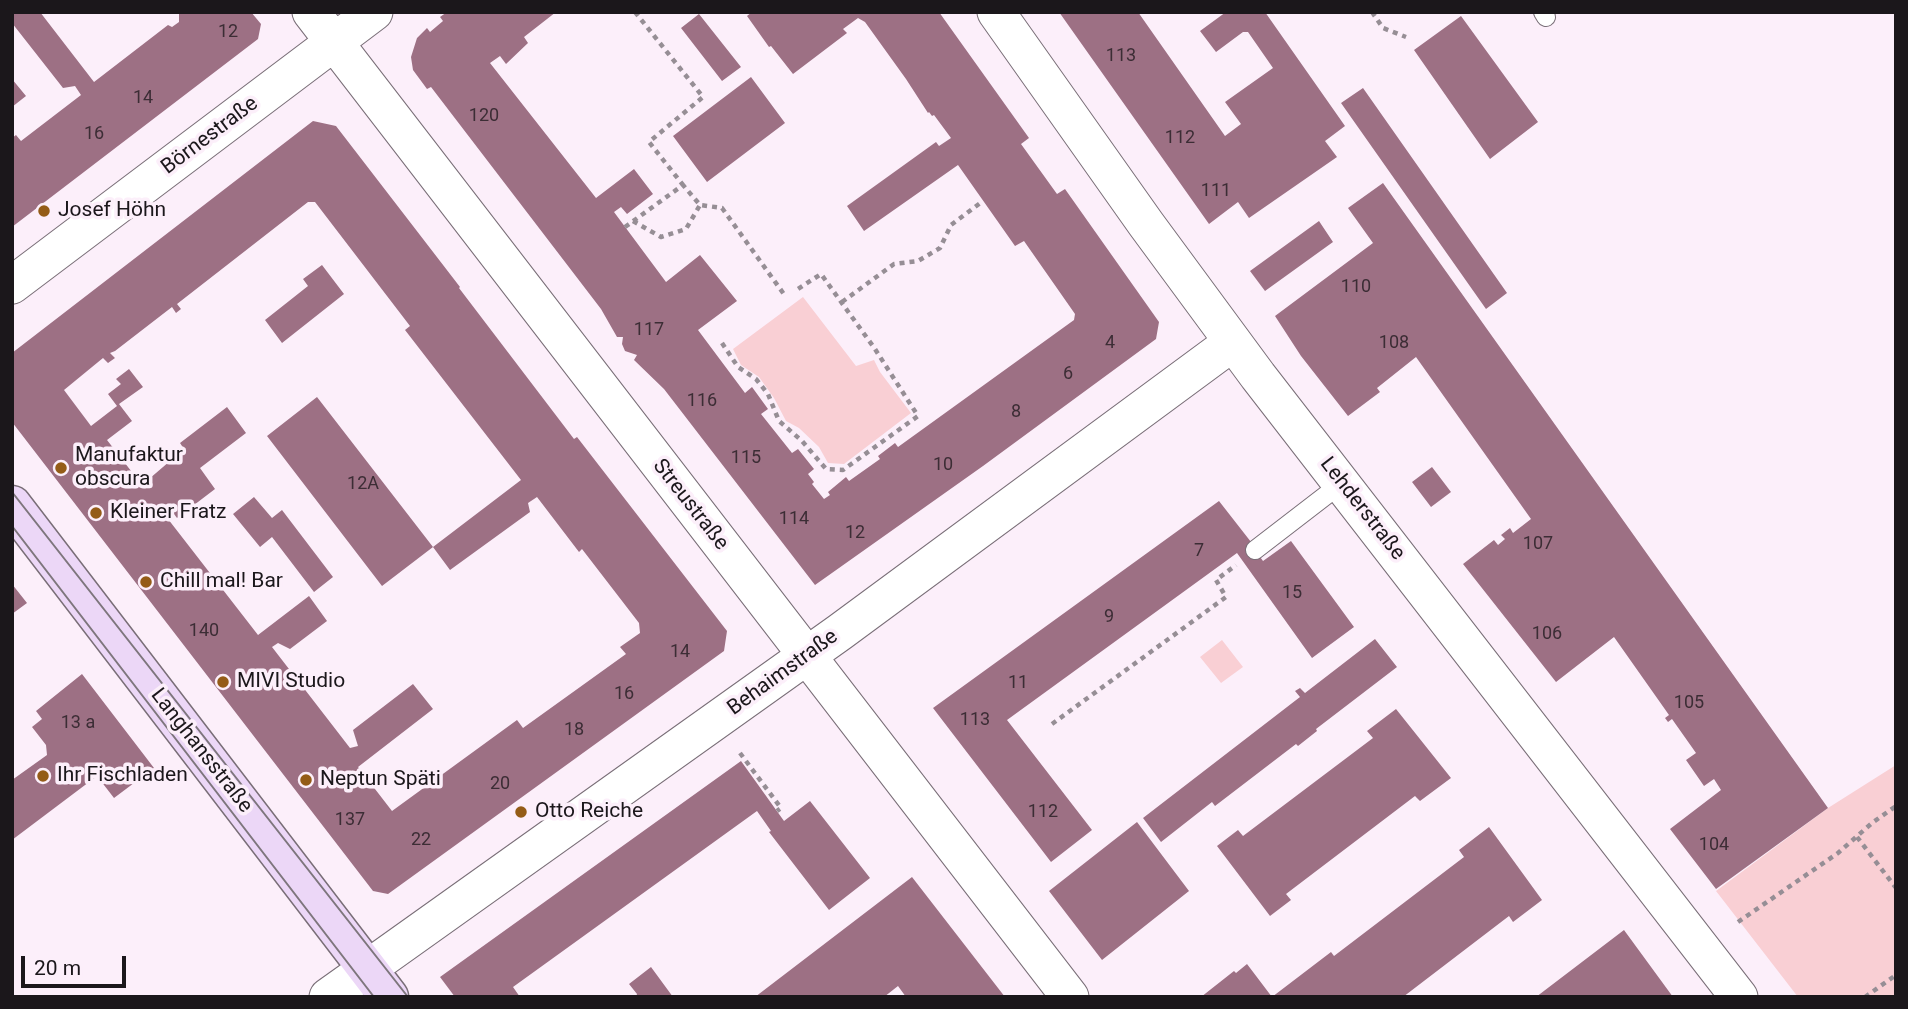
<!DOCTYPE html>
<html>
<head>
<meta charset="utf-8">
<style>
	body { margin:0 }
	#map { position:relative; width:1908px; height:1009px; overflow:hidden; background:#fceffa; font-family:Roboto,sans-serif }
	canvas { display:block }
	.frame { position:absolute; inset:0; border:14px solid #1b171b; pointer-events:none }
	.scale { position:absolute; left:21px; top:956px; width:105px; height:32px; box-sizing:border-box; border:4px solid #1b171b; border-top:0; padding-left:9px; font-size:21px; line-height:24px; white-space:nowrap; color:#1b171b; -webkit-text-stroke:5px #fceffa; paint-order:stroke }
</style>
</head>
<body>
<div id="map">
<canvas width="1908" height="1009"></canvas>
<div class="frame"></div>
<div class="scale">20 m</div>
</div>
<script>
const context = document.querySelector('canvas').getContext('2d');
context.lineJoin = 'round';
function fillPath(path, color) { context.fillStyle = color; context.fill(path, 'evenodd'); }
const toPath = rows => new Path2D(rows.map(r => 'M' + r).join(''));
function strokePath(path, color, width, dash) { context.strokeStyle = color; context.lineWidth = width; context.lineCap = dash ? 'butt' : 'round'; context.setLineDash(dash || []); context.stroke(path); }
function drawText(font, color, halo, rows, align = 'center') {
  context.font = font + ' Roboto,sans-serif'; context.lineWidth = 7; context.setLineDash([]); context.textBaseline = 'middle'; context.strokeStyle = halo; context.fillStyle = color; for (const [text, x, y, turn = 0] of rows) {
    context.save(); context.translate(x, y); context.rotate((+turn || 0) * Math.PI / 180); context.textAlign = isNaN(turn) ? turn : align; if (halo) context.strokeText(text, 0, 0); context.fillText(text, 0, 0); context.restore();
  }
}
fillPath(toPath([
	[803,297,856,366,874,360,880,372,911,413,844,464,828,463,819,447,799,428,786,421,774,398,759,377,741,365,733,349],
	[1222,640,1243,667,1221,683,1200,657],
	[1896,765,1896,997,1798,997,1716,891,1828,808]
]), '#f9cfd4');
fillPath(toPath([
	[12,12,40,12,94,82,168,25,172,27,179,22,179,12,251,12,261,24,258,39,12,227,12,138,16,135,21,141,81,95,75,86,63,88,12,23],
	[447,12,556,12,524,37,528,43,506,64,500,56,490,63,596,198,634,169,653,194,627,214,621,207,614,212,666,282,700,255,737,301,698,330,745,393,752,387,768,409,761,414,792,453,798,449,814,469,808,474,814,482,812,484,824,499,830,495,828,492,846,477,849,481,880,459,878,456,895,443,898,447,1074,320,1075,314,1024,241,1015,246,958,165,864,231,847,206,936,142,939,146,951,138,934,115,932,116,929,112,928,113,906,79,865,22,858,18,843,29,847,33,793,74,771,46,769,47,747,16,752,12,939,12,1029,138,1021,144,1057,194,1065,189,1159,322,1156,339,983,466,815,585,664,389,634,360,637,355,625,351,622,344,623,337,617,337,601,309,431,87,427,89,413,70,411,57,417,38,427,28,430,32,443,21,440,17],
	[1059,12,1138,12,1225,136,1241,124,1225,102,1273,68,1248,32,1243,32,1216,52,1200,31,1226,12,1265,12,1345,126,1325,141,1337,157,1249,218,1238,202,1209,224],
	[699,14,741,67,722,81,681,28],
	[1461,16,1538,122,1490,159,1414,50],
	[751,77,785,123,707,182,673,136],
	[12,79,26,96,12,107],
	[1363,88,1507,293,1486,309,1341,103],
	[313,121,336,126,460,287,459,288,574,439,577,437,727,631,724,651,388,894,373,891,12,422,12,353],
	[308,202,315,202,410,326,405,330,521,480,433,547,317,397,267,436,382,586,433,547,450,570,530,512,528,503,537,497,579,552,582,549,639,623,640,633,620,647,626,654,523,728,517,720,392,811,358,767,433,709,413,684,353,730,358,746,350,748,272,647,278,643,290,649,327,621,309,596,258,635,168,519,174,514,177,518,215,489,200,468,246,433,227,407,180,443,184,449,142,485,107,440,132,421,119,404,143,387,129,369,116,379,121,384,108,394,117,406,91,426,64,390,103,358,108,363,115,358,110,353,115,351,172,307,176,313,181,309,177,304],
	[1383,183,1828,808,1716,889,1670,829,1721,790,1714,779,1704,786,1686,760,1696,753,1672,719,1668,722,1665,718,1669,715,1614,637,1556,682,1463,564,1494,540,1498,545,1505,539,1501,535,1510,528,1513,533,1531,519,1416,357,1377,388,1380,392,1348,416,1301,356,1275,316,1373,243,1348,208],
	[1319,221,1333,242,1265,291,1250,271],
	[322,265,344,294,282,343,265,320,308,286,303,279],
	[1432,467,1451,492,1431,507,1412,482],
	[254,497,272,518,282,510,333,577,314,592,272,537,260,547,233,514],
	[1219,501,1251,542,1250,543,1263,561,1291,541,1354,627,1312,658,1237,553,1007,720,1092,830,1051,862,933,708],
	[12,584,27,603,12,614],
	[1375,639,1397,667,1316,729,1317,731,1298,746,1296,744,1215,806,1212,802,1161,842,1143,818,1300,697,1295,691,1300,688,1305,693],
	[82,674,154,768,114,798,97,776,12,840,12,780,47,755,46,745,32,727,42,719,36,711],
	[1396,709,1451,778,1420,801,1415,796,1286,894,1291,900,1270,916,1217,846,1238,830,1243,836,1373,738,1367,731],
	[741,761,784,821,810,801,870,878,829,910,769,832,771,831,757,811,513,987,520,997,455,997,440,977],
	[1137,822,1189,891,1102,960,1049,891],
	[1489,827,1542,900,1513,922,1509,916,1403,997,1201,997,1234,971,1236,973,1247,964,1272,997,1331,952,1334,956,1464,857,1459,850],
	[912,877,1005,997,906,997,898,986,884,997,755,997],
	[1624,930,1673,997,1536,997],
	[651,967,673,997,636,997,637,994,629,984]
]), '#9d7084');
const lane = toPath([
	[1543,12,1546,17],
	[1255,550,1342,483]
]);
const street = toPath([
	[311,12,1070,997],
	[996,12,1146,224,1258,376,1739,997],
	[12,285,374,12],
	[328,997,840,632,1233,342]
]);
const secondary = toPath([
	[12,505,389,997]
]);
strokePath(lane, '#796e77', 20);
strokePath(street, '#796e77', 39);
strokePath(secondary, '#796e77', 41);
strokePath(toPath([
	[635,12,703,97,649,142,683,185],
	[1372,12,1383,28,1406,37],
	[633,221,661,237,686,229,700,205],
	[625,227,683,185,700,205,722,208,786,297],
	[842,302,894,264,918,261,940,248,951,225,983,201],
	[722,343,738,367,756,379,768,394,779,421,802,441,826,469,843,470,918,416,875,349,821,274,798,289],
	[1052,724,1226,597,1216,580,1236,565],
	[740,753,781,808,777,811],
	[1857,837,1896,888],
	[1738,922,1838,853,1872,823,1896,806],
	[1865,997,1896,975]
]), '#968e95', 4.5, [5, 5]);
strokePath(lane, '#fff', 18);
strokePath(street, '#fff', 37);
strokePath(secondary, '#ecd7f7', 38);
strokePath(toPath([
	[12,492,408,997],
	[12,526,374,997]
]), '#7e767d', 2);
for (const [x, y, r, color] of [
	[44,211,7,"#945c17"],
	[61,468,7,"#945c17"],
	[96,513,7,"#945c17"],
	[146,582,7,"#945c17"],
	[223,682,7,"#945c17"],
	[43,776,7,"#945c17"],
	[306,780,7,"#945c17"],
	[521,812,7,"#945c17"]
]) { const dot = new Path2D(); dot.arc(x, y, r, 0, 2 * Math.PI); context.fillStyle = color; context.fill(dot); strokePath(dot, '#fceffa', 2.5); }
drawText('18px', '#3c2d35', null, [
	["12",228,32],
	["113",1121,56],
	["14",143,98],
	["120",484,116],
	["16",94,134],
	["112",1180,138],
	["111",1216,191],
	["110",1356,287],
	["117",649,330],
	["4",1110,343],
	["108",1394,343],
	["6",1068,374],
	["116",702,401],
	["8",1016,412],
	["115",746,458],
	["10",943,465],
	["12A",363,484],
	["114",794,519],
	["12",855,533],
	["107",1538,544],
	["7",1199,551],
	["15",1292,593],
	["9",1109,617],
	["140",204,631],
	["106",1547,634],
	["14",680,652],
	["11",1018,683],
	["16",624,694],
	["105",1689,703],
	["113",975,720],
	["13 a",78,723],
	["18",574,730],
	["20",500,784],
	["112",1043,812],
	["137",350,820],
	["22",421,840],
	["104",1714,845]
]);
drawText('21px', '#1b171b', '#fceffa', [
	["Börnestraße",210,136,-37],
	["Streustraße",690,505,52],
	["Lehderstraße",1362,509,52],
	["Behaimstraße",783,673,-36],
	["Langhansstraße",201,751,52]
]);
drawText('21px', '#1b171b', '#fceffa', [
	["Josef Höhn",58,211],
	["Manufaktur",75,456],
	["obscura",75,480],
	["Kleiner Fratz",110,513],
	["Chill mal! Bar",160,582],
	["MIVI Studio",237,682],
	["Ihr Fischladen",57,776],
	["Neptun Späti",320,780],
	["Otto Reiche",535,812]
], 'left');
</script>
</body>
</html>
